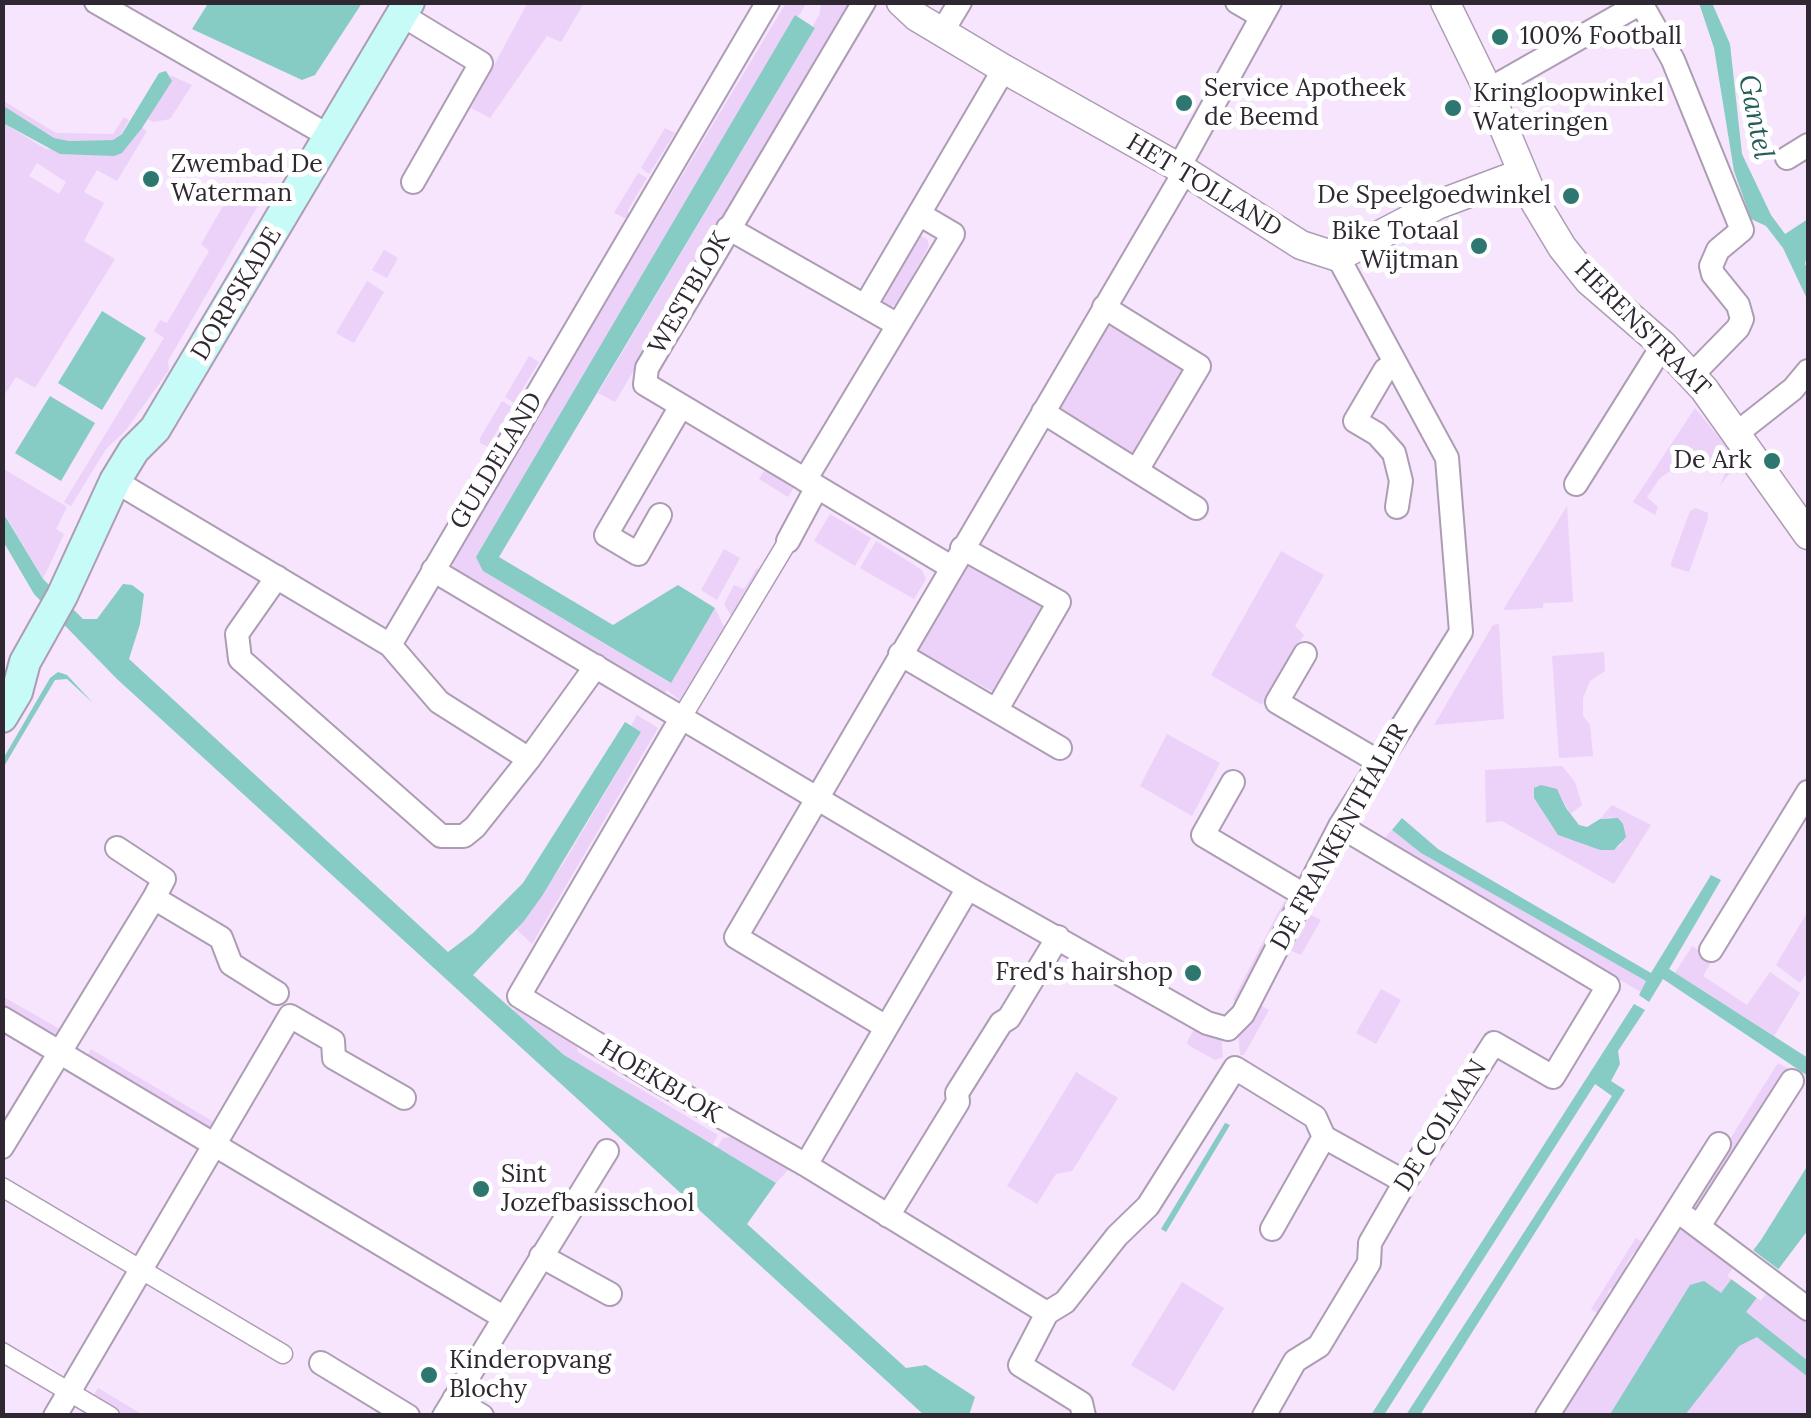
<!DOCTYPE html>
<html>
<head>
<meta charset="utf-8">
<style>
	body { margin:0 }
	#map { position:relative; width:1811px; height:1418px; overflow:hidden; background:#f6e5fd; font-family:Lora,serif }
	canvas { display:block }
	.frame { position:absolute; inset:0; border:5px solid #2f2832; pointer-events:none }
</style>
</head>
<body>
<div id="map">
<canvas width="1811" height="1418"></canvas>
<div class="frame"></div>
</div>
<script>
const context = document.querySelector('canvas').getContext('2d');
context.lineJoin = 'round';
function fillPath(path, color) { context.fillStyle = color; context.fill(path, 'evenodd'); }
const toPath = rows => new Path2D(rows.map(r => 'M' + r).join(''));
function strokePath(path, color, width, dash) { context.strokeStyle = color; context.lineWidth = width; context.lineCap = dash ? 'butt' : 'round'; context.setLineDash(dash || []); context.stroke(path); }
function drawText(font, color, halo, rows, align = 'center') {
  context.font = font + ' Lora,serif'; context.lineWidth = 10; context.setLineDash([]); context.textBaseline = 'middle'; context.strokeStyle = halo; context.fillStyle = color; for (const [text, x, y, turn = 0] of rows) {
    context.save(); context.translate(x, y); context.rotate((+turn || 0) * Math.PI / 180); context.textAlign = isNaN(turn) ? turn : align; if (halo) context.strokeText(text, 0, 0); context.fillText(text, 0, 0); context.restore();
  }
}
fillPath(toPath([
	[528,2,584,3,561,42,547,36,490,118,471,108],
	[786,3,812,3,806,4,798,17,795,15,483,571,670,683,715,608,726,631,684,704,667,690,663,694,453,572,452,558],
	[821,3,853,3,615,402,598,393,815,28,813,26,820,13],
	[170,75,192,85,170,119,153,122,148,119,171,81],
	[2,100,56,133,113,134,124,117,129,120,121,134,113,140,69,141,53,138,3,107],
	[3,123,46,149,122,153,142,128,147,131,117,181,97,170,84,192,104,203,84,241,115,259,35,388,16,377,3,397],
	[37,163,66,182,59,194,29,176],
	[665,128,675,133,649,174,641,168],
	[638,173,647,178,628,210,629,220,614,213],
	[237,182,264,195,168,361,169,370,126,430,106,449,71,506,64,502,164,338,154,331,160,320,167,323,209,251,201,244],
	[921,236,927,239,929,246,897,304,889,307,882,303,881,296,915,238],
	[384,250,398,258,387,278,372,270],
	[367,281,384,292,354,343,336,333],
	[1103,319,1185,371,1135,455,1053,403],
	[529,356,539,362,514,403,505,397],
	[502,401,512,407,492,439,493,449,480,443,480,438],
	[1695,408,1739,462,1720,485,1726,471,1710,463,1692,462,1676,467,1660,478,1647,497,1658,507,1655,515,1633,502],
	[2,468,67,507,56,529,64,534,43,579,3,511],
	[765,469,795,486,788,497,759,479],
	[1567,506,1573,602,1543,603,1543,608,1503,610],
	[1696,508,1708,513,1708,519,1689,572,1672,567,1671,563,1690,511],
	[830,514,871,538,855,566,814,541],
	[876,541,922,570,926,579,914,599,860,568],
	[724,549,740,558,717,600,701,590],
	[1281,551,1324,575,1295,626,1304,635,1262,705,1211,675],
	[967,563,1045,606,997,694,918,651],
	[757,568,762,571,734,620,724,604,734,585,744,589],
	[1499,624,1504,719,1434,725,1493,625],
	[1604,652,1605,671,1590,681,1583,698,1583,716,1590,725,1593,756,1559,758,1552,656],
	[637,715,658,728,532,944,516,929,563,864,641,732,631,726],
	[1167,734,1220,763,1192,816,1140,786],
	[1562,766,1575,782,1582,805,1570,814,1561,796,1534,788,1534,798,1558,835,1600,850,1614,849,1621,845,1611,817,1600,819,1612,805,1651,825,1614,884,1502,821,1486,823,1485,770],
	[1392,830,1421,853,1646,981,1641,992,1382,841],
	[1284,901,1289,904,1238,1003,1233,1000],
	[1808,911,1808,971,1800,983,1776,965],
	[1307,913,1321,920,1301,955,1287,949],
	[1692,946,1713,959,1703,976,1747,1005,1770,972,1800,993,1774,1036,1675,973],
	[1381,989,1401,1000,1376,1044,1356,1033],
	[2,996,63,1031,59,1037,48,1039,3,1011],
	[1260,1005,1269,1010,1244,1055,1240,1055,1238,1033],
	[520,1009,576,1044,578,1052,718,1135,712,1146,564,1055,513,1010],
	[1194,1029,1204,1034,1221,1034,1223,1057,1215,1060,1188,1045,1187,1042],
	[91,1049,217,1124,205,1131,85,1060],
	[1778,1063,1793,1071,1789,1075,1780,1076,1700,1203,1703,1207,1700,1211,1692,1205,1692,1199],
	[1076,1072,1118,1098,1072,1171,1056,1174,1037,1204,1007,1186],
	[731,1137,789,1169,776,1183,716,1149,723,1138],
	[1677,1224,1808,1323,1808,1415,1557,1416],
	[1636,1238,1645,1244,1638,1255,1633,1253,1625,1266,1629,1268,1615,1290,1610,1288,1599,1314,1591,1309],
	[1182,1282,1224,1308,1174,1391,1131,1365],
	[98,1388,143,1415,121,1415,92,1398]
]), '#ecd1f9');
fillPath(toPath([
	[209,2,362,2,362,3,315,75,302,80,192,29],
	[1699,3,1712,3,1730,44,1742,154,1771,215,1785,234,1808,219,1808,249,1805,264,1808,271,1808,301,1783,248,1766,226,1751,219,1734,171,1714,48],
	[795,15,815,28,499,557,613,625,678,585,715,608,671,683,483,571,476,557],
	[166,71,172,81,142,128,122,153,114,156,60,154,3,123,2,107,5,107,54,138,69,141,113,140,122,134,159,73],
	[102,311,146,338,102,410,58,383],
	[50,396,95,423,61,481,15,453],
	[2,511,43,579,83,619,97,619,123,584,132,585,144,594,140,624,129,659,448,952,473,933,523,883,625,722,641,732,542,896,524,921,473,975,564,1055,776,1183,747,1224,906,1368,926,1365,975,1397,969,1415,924,1415,117,679,34,594,3,541],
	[58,672,67,675,93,703,67,679,55,680,3,768,3,759,50,678],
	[1541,785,1557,789,1566,808,1579,825,1587,827,1600,819,1618,818,1623,824,1626,837,1614,850,1600,850,1558,835,1534,798,1534,788],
	[1402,818,1438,849,1651,973,1711,875,1721,880,1669,969,1808,1058,1808,1076,1663,979,1649,1002,1639,995,1646,981,1421,853,1392,830],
	[1634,1004,1645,1010,1618,1051,1620,1064,1611,1081,1625,1090,1420,1415,1406,1415,1612,1096,1595,1084,1384,1415,1371,1415],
	[1225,1123,1230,1125,1166,1232,1161,1229],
	[1808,1165,1808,1230,1746,1312,1808,1361,1808,1377,1757,1337,1739,1346,1685,1415,1609,1416,1690,1285,1704,1281,1721,1293,1761,1240]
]), '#86cbc4');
fillPath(toPath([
	[1749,1247,1782,1272,1761,1301,1727,1276]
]), '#f6e5fd');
const pedestrian = toPath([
	[682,717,788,541],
	[2,1187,283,1354],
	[2,1352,110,1416]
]);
const minor = toPath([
	[96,2,329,136],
	[864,2,647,368,645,384,951,567],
	[1237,2,1261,16],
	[402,15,481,63,413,182],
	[942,32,960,2],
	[1488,90,1641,3,1673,60,1742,230,1718,250,1711,266,1713,274,1738,305,1742,319,1738,328,1692,375],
	[1787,158,1808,145],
	[1179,167,1270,2],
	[728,228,898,325],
	[865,306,1004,69],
	[1104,307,1199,366,1137,470],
	[1395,364,1385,370,1355,421,1377,434,1394,453,1401,481,1397,507],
	[1043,412,1196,508],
	[1737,433,1793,389,1808,371],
	[805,480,953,234,919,214],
	[115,481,390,645,439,702,529,759],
	[1576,484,1663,345],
	[660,515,638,554,606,535,681,406],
	[788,541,817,487],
	[962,548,1059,602,997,709],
	[433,570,968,888,1207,1023,1228,1029],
	[277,577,237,634,240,659,441,836,464,836,475,827,529,759,596,666],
	[390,645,768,2],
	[900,654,1060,748],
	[1305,654,1277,702,1379,762],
	[682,717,519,996,653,1078,806,1165,968,888],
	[1233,782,1203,835,1304,895],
	[117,848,164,879,154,898,221,938,231,964,277,993],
	[1711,950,1808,792],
	[2,1018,503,1317],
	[886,1027,736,937,1185,171],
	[1228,1029,1243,1014,1340,826,1461,632,1447,458,1338,257],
	[2,1147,154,898],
	[806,1165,1047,1313],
	[888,1216,958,1102,957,1093,1001,1023,1009,1018,1058,937],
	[1687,1218,1808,1309],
	[1699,1226,1792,1081],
	[1272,1229,1324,1137],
	[541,1256,610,1294],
	[321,1363,408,1416],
	[454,1399,482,1416],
	[55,1416,290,1016,333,1041,334,1058,404,1098],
	[444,1416,607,1151],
	[1084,1416,1081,1403,1020,1365,1047,1313,1065,1302,1117,1236,1148,1206,1235,1068,1315,1117,1324,1137,1405,1182],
	[1264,1416,1295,1361,1319,1346,1369,1263,1370,1243,1405,1182,1494,1043,1553,1077,1608,986,1340,826],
	[1547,1416,1719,1144]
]);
const tertiary = toPath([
	[901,2,917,17,1004,69,1185,171,1301,245,1338,257,1437,205,1522,173],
	[1445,2,1488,90,1535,202,1562,247,1589,281,1663,345,1704,389,1808,535]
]);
const secondary = toPath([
	[2,717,17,692,25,662,62,596,115,481,134,450,155,429,409,2]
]);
strokePath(pedestrian, '#ad9db4', 21);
strokePath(minor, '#ad9db4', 26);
strokePath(tertiary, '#ad9db4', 31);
strokePath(secondary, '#ad9db4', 34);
strokePath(pedestrian, '#fff', 18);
strokePath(minor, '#fff', 22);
strokePath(tertiary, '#fff', 28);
strokePath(secondary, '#c7fbf8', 30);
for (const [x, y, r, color] of [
	[1500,37,10,"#2e7771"],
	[1184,103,10,"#2e7771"],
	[1453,108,10,"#2e7771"],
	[151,179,10,"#2e7771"],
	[1571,196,10,"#2e7771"],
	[1479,246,10,"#2e7771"],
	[1772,461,10,"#2e7771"],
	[1193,973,10,"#2e7771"],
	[481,1189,10,"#2e7771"],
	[429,1375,10,"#2e7771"]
]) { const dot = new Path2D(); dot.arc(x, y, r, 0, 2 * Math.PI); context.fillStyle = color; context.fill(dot); strokePath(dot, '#fff', 4); }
drawText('25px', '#2f2832', '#fff', [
	["100% Football",1520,37],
	["Service Apotheek",1204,89],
	["de Beemd",1204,118],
	["Kringloopwinkel",1473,94],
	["Wateringen",1473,123],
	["Zwembad De",171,165],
	["Waterman",171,194],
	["De Speelgoedwinkel",1551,196,"right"],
	["Bike Totaal",1459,232,"right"],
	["Wijtman",1459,261,"right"],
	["De Ark",1752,461,"right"],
	["Fred's hairshop",1173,973,"right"],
	["Sint",501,1175],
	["Jozefbasisschool",501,1204],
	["Kinderopvang",449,1361],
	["Blochy",449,1390]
], 'left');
drawText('25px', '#2f2832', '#fff', [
	["HET TOLLAND",1204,186,31],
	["WESTBLOK",690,293,-60],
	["DORPSKADE",237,294,-59],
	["HERENSTRAAT",1642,329,45],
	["GULDELAND",497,461,-59],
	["DE FRANKENTHALER",1340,837,-61],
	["HOEKBLOK",660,1082,31],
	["DE COLMAN",1441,1126,-58]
]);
drawText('italic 28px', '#245d59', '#fff', [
	["Gantel",1755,117,79]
]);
</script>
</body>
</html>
